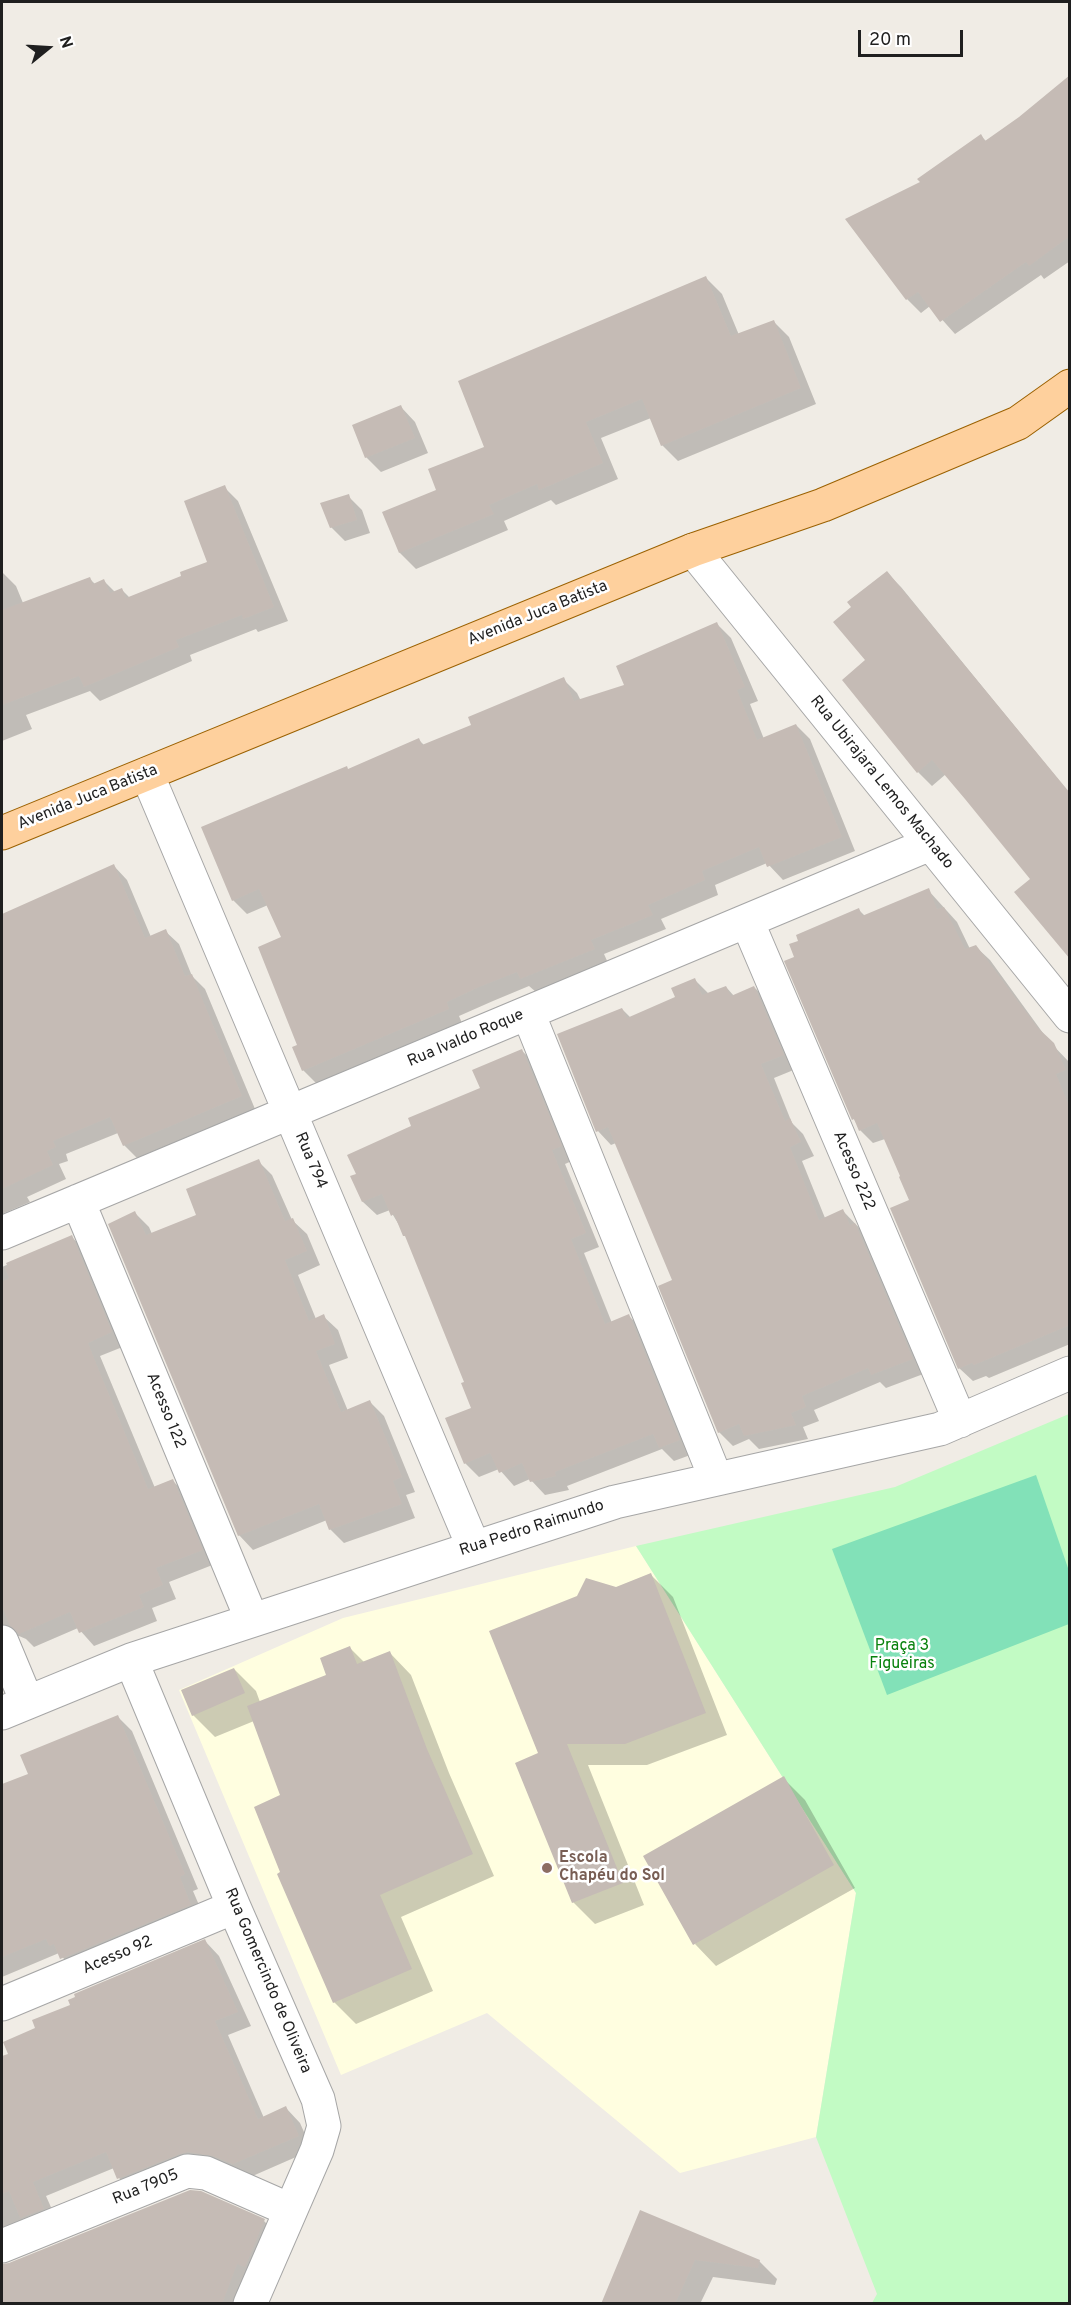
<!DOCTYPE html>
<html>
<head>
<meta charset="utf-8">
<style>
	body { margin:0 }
	#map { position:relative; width:1071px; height:2305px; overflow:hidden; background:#f0ece5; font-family:Overpass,sans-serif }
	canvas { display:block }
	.frame { position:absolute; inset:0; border:3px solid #1f1f1f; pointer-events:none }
	.north { position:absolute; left:18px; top:18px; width:60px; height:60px; -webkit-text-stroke:4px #fff; paint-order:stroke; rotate:72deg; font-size:16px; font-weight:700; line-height:24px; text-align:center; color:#1f1f1f }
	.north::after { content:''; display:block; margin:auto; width:21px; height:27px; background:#1f1f1f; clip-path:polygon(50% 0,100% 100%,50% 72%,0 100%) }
	.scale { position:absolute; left:858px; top:30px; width:105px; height:27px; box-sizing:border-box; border:3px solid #1f1f1f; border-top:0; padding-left:8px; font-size:18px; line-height:21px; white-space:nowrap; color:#1f1f1f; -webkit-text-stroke:4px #fff; paint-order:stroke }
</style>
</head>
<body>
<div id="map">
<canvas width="1071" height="2305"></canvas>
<div class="frame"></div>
<div class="north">N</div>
<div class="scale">20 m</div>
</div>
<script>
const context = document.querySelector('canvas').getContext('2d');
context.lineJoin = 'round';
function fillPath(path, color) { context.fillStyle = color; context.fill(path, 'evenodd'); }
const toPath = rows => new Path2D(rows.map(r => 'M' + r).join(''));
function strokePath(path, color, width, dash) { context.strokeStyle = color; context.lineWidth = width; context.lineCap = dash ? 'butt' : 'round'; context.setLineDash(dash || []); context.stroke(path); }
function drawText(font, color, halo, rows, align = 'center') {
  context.font = font + ' Overpass,sans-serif'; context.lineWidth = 5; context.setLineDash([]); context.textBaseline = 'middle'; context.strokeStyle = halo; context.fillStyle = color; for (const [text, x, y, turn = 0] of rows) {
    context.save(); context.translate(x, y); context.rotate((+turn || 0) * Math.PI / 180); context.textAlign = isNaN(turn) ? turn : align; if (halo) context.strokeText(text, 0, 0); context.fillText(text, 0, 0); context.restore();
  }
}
fillPath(toPath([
	[636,1546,856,1893,816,2137,680,2173,487,2013,341,2075,179,1690,343,1618]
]), '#fffee0');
fillPath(toPath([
	[1069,1414,1069,2303,872,2303,877,2294,816,2137,856,1893,636,1546,895,1487]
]), '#c2fbc4');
fillPath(toPath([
	[1036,1475,1069,1571,1069,1624,887,1695,832,1549]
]), '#82e1b8');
fillPath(toPath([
	[1070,77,1070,261,1044,279,1041,275,955,334,930,306,921,313,907,299,922,183,981,136,986,141,1019,118],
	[706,278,722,294,739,335,773,321,789,337,816,404,678,461,662,445,651,418,601,438,618,479,556,505,551,500,504,521,508,530,416,569,400,553,384,513,438,490,486,448],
	[401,407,415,422,428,453,381,472,366,457],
	[224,487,238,501,288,621,258,632,256,629,190,655,192,661,100,701,90,691,26,715,32,729,2,741,2,572,16,586,23,603,89,578,96,585,104,581,115,592,122,590,130,598,183,576,209,563],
	[348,496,362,510,370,533,345,541,331,527],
	[887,573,901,587,1070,794,1032,879,946,774,932,786,918,772,868,660],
	[717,624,731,638,758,701,750,704,764,739,796,725,810,739,855,851,783,880,767,863,715,885,718,895,661,919,666,929,604,954,608,963,536,992,529,986,493,1001,459,1016,462,1023,317,1084,303,1070,283,938,268,905,247,914,233,900,349,770,419,740,425,746,473,726,563,679,577,693,581,701,626,686],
	[114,866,127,880,151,937,165,931,179,944,192,976,205,989,255,1109,137,1158,124,1145,118,1133,66,1154,68,1161,59,1164,66,1179,27,1197,30,1202,2,1214,2,915],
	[928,890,957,922,970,949,976,947,990,960,1048,1040,1070,1063,1070,1344,989,1378,986,1376,973,1381,959,1368,911,1201,885,1139,873,1143,860,1130,854,1119,786,962,796,958,859,910,865,916],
	[695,980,709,994,726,987,734,996,754,987,768,1001,796,1069,774,1078,792,1123,803,1134,814,1156,802,1161,825,1218,843,1211,869,1238,926,1373,886,1388,880,1382,814,1410,819,1421,803,1427,808,1439,759,1449,749,1439,733,1446,719,1432,674,1281,616,1143,611,1145,598,1131,622,1009,631,1018,677,997],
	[522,1051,536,1064,574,1160,565,1164,599,1247,584,1253,612,1323,629,1316,643,1330,693,1454,674,1461,662,1449,567,1486,569,1490,545,1495,530,1479,514,1486,499,1469,479,1477,465,1463,473,1409,466,1382,408,1240,390,1210,377,1215,363,1202,357,1175,413,1127,482,1089],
	[258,1161,272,1175,292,1220,307,1234,320,1265,298,1275,316,1319,323,1316,338,1330,348,1358,329,1365,348,1411,370,1402,384,1416,415,1492,406,1495,415,1518,344,1543,330,1529,327,1520,253,1550,239,1535,135,1213,149,1227,152,1234,198,1216],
	[72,1237,85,1251,125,1346,100,1356,155,1488,173,1481,186,1494,215,1564,169,1582,176,1599,152,1608,157,1621,94,1646,78,1628,34,1647,26,1639,19,1636,9,1638,2,1644,2,1267],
	[651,1575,673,1597,727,1735,647,1765,588,1765,644,1905,595,1924,573,1902,540,1754,616,1588],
	[350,1648,364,1662,390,1653,411,1675,449,1773,494,1876,401,1917,433,1991,356,2024,334,2002,282,1873,282,1796,254,1721,215,1737,193,1715,234,1669,256,1691,260,1702,328,1676],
	[118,1717,132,1731,198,1889,193,1891,205,1919,76,1973,59,1953,2,1977,2,1786,30,1775],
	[783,1778,805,1800,855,1888,716,1966,695,1944],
	[205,1941,219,1956,251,2026,228,2035,264,2118,286,2108,300,2123,312,2150,248,2178,133,2192,119,2178,114,2168,46,2196,58,2223,2,2249,2,2058,10,2055,37,2029,72,2006],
	[641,2212,759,2261,777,2279,775,2285,713,2277,700,2304,603,2304],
	[264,2221,278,2235,241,2304,2,2304,2,2266]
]), '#0003');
fillPath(toPath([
	[1070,75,1070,236,1029,266,1026,262,940,322,918,292,906,300,845,219,920,182,917,179,981,134,985,141,1019,117],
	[706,276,731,336,774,320,801,388,661,446,642,399,586,422,603,463,539,490,537,484,489,505,494,514,399,553,382,512,436,490,428,469,484,447,458,381],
	[401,405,415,438,365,458,352,425],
	[225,485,274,607,243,619,242,615,176,640,179,647,84,687,79,676,2,705,2,610,90,577,93,584,104,579,110,593,122,588,126,598,181,576,180,572,207,562,184,501],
	[349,494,357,520,330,528,320,503],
	[887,571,1070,793,1070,959,1014,892,1030,879,965,799,932,760,917,773,842,680,865,660,833,622,851,607,847,602],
	[717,622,745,687,737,690,757,740,796,724,842,837,767,867,759,847,702,871,705,880,648,905,653,915,591,940,595,949,520,979,517,972,479,987,447,1002,449,1009,302,1071,292,1047,297,1045,258,947,281,937,259,889,232,901,201,827,347,766,348,769,419,738,422,745,471,725,468,717,564,677,574,701,624,685,616,666],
	[114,864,145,938,166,929,185,976,192,974,242,1096,123,1146,110,1117,53,1141,56,1147,47,1151,53,1165,2,1189,2,914],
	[929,888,937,909,944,907,965,949,976,945,1038,1028,1054,1043,1066,1070,1056,1074,1070,1108,1070,1325,974,1365,972,1363,958,1369,890,1208,909,1200,899,1177,900,1176,877,1123,859,1131,854,1119,852,1120,784,961,794,957,789,944,798,941,796,935,859,908,862,916],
	[695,978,702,995,726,986,731,996,754,986,784,1055,761,1064,785,1121,790,1118,801,1142,790,1147,819,1220,843,1209,850,1225,855,1223,913,1359,871,1375,868,1368,802,1396,806,1407,791,1413,796,1425,744,1436,739,1424,718,1433,658,1286,672,1280,608,1127,596,1132,557,1034,622,1008,627,1018,675,997,671,988],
	[522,1049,562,1146,552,1150,586,1233,571,1239,605,1324,629,1314,680,1440,659,1448,653,1434,555,1472,556,1476,530,1482,522,1463,499,1473,490,1453,464,1464,445,1418,471,1408,461,1383,464,1382,405,1236,403,1236,394,1214,391,1216,382,1194,362,1202,350,1176,356,1174,347,1155,411,1126,408,1118,480,1088,472,1070],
	[259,1159,285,1221,293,1218,307,1251,285,1260,309,1321,324,1314,335,1344,316,1351,341,1412,370,1400,402,1477,393,1481,402,1504,329,1530,319,1504,238,1536,108,1224,135,1211,146,1235,196,1215,186,1189],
	[72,1235,112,1332,88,1343,98,1368,148,1489,173,1479,203,1550,156,1568,163,1585,139,1595,144,1607,79,1633,70,1612,19,1634,10,1626,2,1606,2,1282,9,1278,5,1268,8,1267,6,1263],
	[651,1573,706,1713,625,1744,567,1744,623,1883,572,1903,515,1763,538,1753,489,1631,577,1596,586,1578,616,1587],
	[350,1646,357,1664,390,1651,427,1749,473,1854,380,1895,412,1969,333,2003,277,1874,280,1872,254,1807,280,1795,247,1706,326,1675,320,1658],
	[234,1668,245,1693,192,1716,181,1690],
	[118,1715,185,1874,180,1877,191,1905,60,1959,54,1944,49,1946,46,1939,2,1957,2,1784,28,1774,20,1755],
	[784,1776,834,1865,693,1945,643,1856],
	[205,1939,238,2012,215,2021,258,2119,286,2106,299,2136,233,2164,213,2156,188,2152,180,2154,117,2179,106,2152,33,2182,44,2209,20,2218,9,2191,2,2194,2,2056,8,2054,3,2042,35,2028,32,2020,70,2005,68,2000,75,1997,74,1994],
	[190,2190,201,2191,265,2219,245,2267,237,2264,222,2304,2,2304,2,2264,9,2263],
	[640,2210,760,2260,758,2268,695,2260,675,2304,601,2304]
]), '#c5bbb5');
const minor = toPath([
	[693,550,1070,1016],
	[147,774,474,1548],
	[747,921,960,1421],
	[528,1013,716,1479],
	[78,1201,252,1620],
	[2,1233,930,844],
	[2,1642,27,1702],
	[131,1660,234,1907,318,2099,324,2126,317,2150,250,2304],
	[2,1713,131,1660,615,1502,940,1429,1070,1373],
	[2,2004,234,1907],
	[2,2246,187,2171,206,2173,290,2210]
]);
const major = toPath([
	[2,833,693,550,823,505,1018,423,1070,386]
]);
strokePath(minor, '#a6a6a6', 35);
strokePath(major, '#9b6100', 35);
strokePath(minor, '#fff', 33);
strokePath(major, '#fed09d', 33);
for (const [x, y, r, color] of [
	[547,1868,6,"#8d6e63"]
]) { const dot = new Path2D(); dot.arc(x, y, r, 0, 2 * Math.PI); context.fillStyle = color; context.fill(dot); strokePath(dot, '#fff', 2); }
drawText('16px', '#1f1f1f', '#fff', [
	["Avenida Juca Batista",538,614,-22],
	["Rua Ubirajara Lemos Machado",881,783,51],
	["Avenida Juca Batista",88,798,-22],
	["Rua Ivaldo Roque",466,1039,-23],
	["Rua 794",310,1161,67],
	["Acesso 222",853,1171,67],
	["Acesso 122",165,1411,68],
	["Rua Pedro Raimundo",532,1529,-18],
	["Acesso 92",118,1956,-23],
	["Rua Gomercindo de Oliveira",267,1981,67],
	["Rua 7905",146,2188,-22]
]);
drawText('16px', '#09820e', '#fff', [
	["Praça 3",902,1647],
	["Figueiras",902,1665]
]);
drawText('bold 16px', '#785e54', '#fff', [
	["Escola",559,1859],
	["Chapéu do Sol",559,1877]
], 'left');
</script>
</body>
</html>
